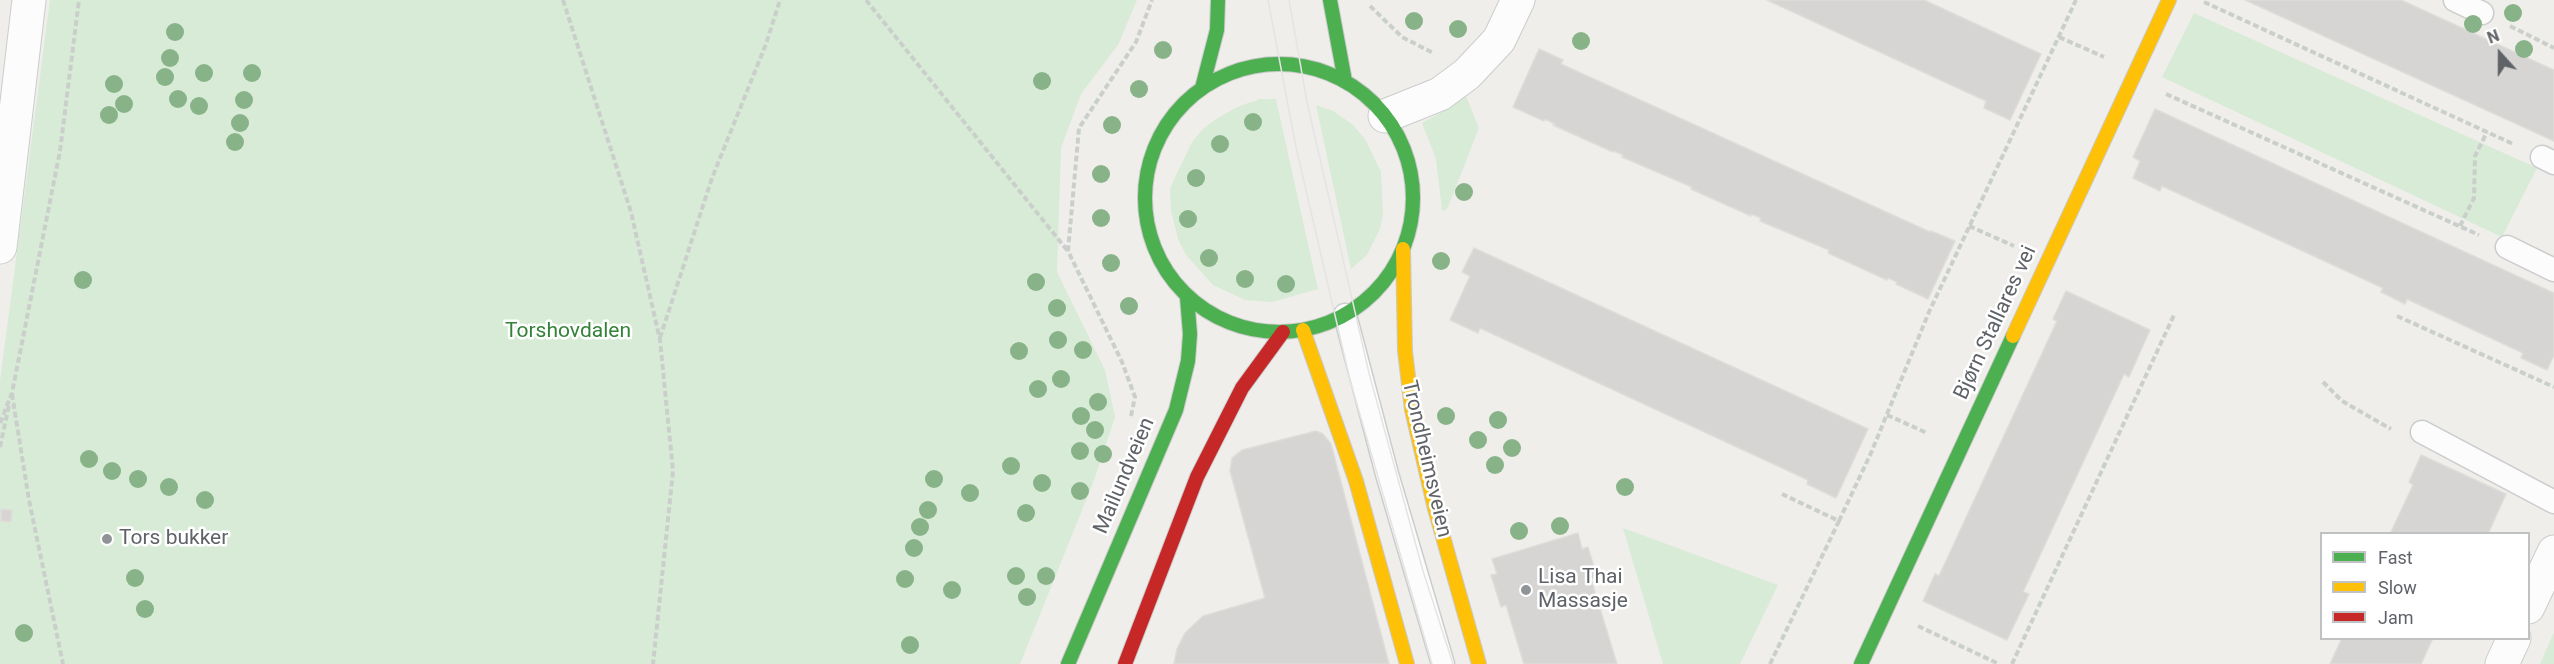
<!DOCTYPE html>
<html>
<head>
<meta charset="utf-8">
<style>
	body { margin:0 }
	#map { position:relative; width:2554px; height:664px; overflow:hidden; background:#efeeea; font-family:Roboto,sans-serif }
	canvas { display:block }
	.legend { position:absolute; left:2320px; top:532px; width:210px; height:108px; box-sizing:border-box; background:#fff; border:2px solid #bfc1c3; margin:0; padding:8px 10px; list-style:none; font-size:18px; color:#5f6368 }
	.legend li { display:flex; align-items:center; gap:12px; height:30px }
	.legend b { width:30px; border:2px solid #bfc1c3 }
	.north { position:absolute; left:2470px; top:24px; width:60px; height:60px; -webkit-text-stroke:4px #fff; paint-order:stroke; rotate:339deg; font-size:16px; font-weight:700; line-height:24px; text-align:center; color:#5f6368 }
	.north::after { content:''; display:block; margin:auto; width:21px; height:27px; background:#5f6368; clip-path:polygon(50% 0,100% 100%,50% 72%,0 100%) }
</style>
</head>
<body>
<div id="map">
<canvas width="2554" height="664"></canvas>
<ul class="legend">
<li><b style="height:8px;background:#4caf50"></b>Fast</li>
<li><b style="height:8px;background:#ffc107"></b>Slow</li>
<li><b style="height:8px;background:#c62828"></b>Jam</li>
</ul>
<div class="north">N</div>
</div>
<script>
const context = document.querySelector('canvas').getContext('2d');
context.lineJoin = 'round';
function fillPath(path, color) { context.fillStyle = color; context.fill(path, 'evenodd'); }
const toPath = rows => new Path2D(rows.map(r => 'M' + r).join(''));
function strokePath(path, color, width, dash) { context.strokeStyle = color; context.lineWidth = width; context.lineCap = dash ? 'butt' : 'round'; context.setLineDash(dash || []); context.stroke(path); }
function drawText(font, color, halo, rows, align = 'center') {
  context.font = font + ' Roboto,sans-serif'; context.lineWidth = 5; context.setLineDash([]); context.textBaseline = 'middle'; context.strokeStyle = halo; context.fillStyle = color; for (const [text, x, y, turn = 0] of rows) {
    context.save(); context.translate(x, y); context.rotate((+turn || 0) * Math.PI / 180); context.textAlign = isNaN(turn) ? turn : align; if (halo) context.strokeText(text, 0, 0); context.fillText(text, 0, 0); context.restore();
  }
}
fillPath(toPath([
	[50,0,1137,0,1118,45,1081,94,1061,148,1057,272,1105,370,1115,417,1093,483,1020,664,0,664,0,381],
	[2194,13,2537,168,2502,237,2162,77],
	[1466,96,1479,128,1448,207,1445,211,1442,210,1436,159,1422,123,1451,107],
	[1260,99,1276,99,1318,289,1272,302,1245,300,1213,285,1186,255,1178,239,1171,211,1170,188,1192,142,1203,129,1216,119,1237,107],
	[1316,105,1333,111,1352,124,1365,139,1381,172,1383,214,1380,229,1367,255,1351,269],
	[1623,528,1778,585,1740,664,1663,664],
	[2554,632,2554,664,2540,664]
]), '#d8ebd6');
const building = toPath([
	[1767,0,1924,0,2041,54,2010,120,1984,108,1986,101,1767,0],
	[2245,0,2401,0,2554,70,2554,141,2245,0],
	[1539,49,1563,60,1561,64,1930,232,1931,231,1955,241,1928,299,1896,284,1897,282,1888,278,1887,280,1828,253,1829,250,1760,221,1761,218,1751,214,1751,216,1691,189,1692,187,1622,157,1623,155,1614,151,1613,152,1553,125,1555,124,1545,119,1544,121,1513,107,1539,49],
	[2155,109,2554,293,2554,355,2547,370,2521,358,2523,353,2407,299,2405,304,2381,292,2383,288,2162,186,2160,191,2133,178,2140,161,2133,157,2155,109],
	[1474,248,1868,429,1836,498,1807,484,1808,480,1480,328,1478,333,1450,320,1470,276,1462,272,1474,248],
	[2066,291,2150,330,2129,377,2124,374,2023,592,2029,594,2007,640,1923,601,1935,574,1939,576,2057,321,2053,319,2066,291],
	[1316,431,1323,434,1331,444,1389,664,1174,664,1177,649,1185,633,1203,616,1265,598,1230,471,1232,458,1242,450,1316,431],
	[2421,455,2506,494,2488,534,2390,534,2413,485,2409,482,2421,455],
	[1,509,12,510,11,522,1,521,1,509],
	[1578,533,1582,549,1588,547,1597,577,1591,579,1617,664,1524,664,1506,605,1501,607,1491,575,1497,574,1492,559,1578,533],
	[2342,638,2433,638,2421,664,2330,664,2342,638]
]);
fillPath(building, '#d6d5d3');
strokePath(building, '#deddd9', 1.5);
const lane = toPath([
	[2455,0,2482,13],
	[2542,157,2554,163],
	[2507,247,2554,270],
	[1345,315,1387,474,1443,664],
	[2422,432,2554,502]
]);
const street = toPath([
	[1385,116,1440,94,1467,74,1499,40,1518,0],
	[0,247,29,0],
	[2528,607,2554,552],
	[2502,664,2514,638]
]);
const fast = toPath([
	[1330,0,1345,81],
	'1145 198a134 134 0 1 1 268 0a134 134 0 1 1-268 0Z',
	[1202,88,1217,30,1218,0],
	[1068,664,1176,410,1188,361,1190,334,1187,297],
	[1861,664,2013,336]
]);
const slow = toPath([
	[1403,249,1405,351,1412,410,1434,505,1479,664],
	[1303,330,1356,481,1407,664],
	[2013,336,2169,0]
]);
const jam = toPath([
	[1125,664,1197,477,1242,388,1283,332]
]);
strokePath(lane, '#cbcccc', 25);
strokePath(street, '#cbcccc', 35);
strokePath(fast, '#cacacb', 16);
strokePath(slow, '#cacacb', 16);
strokePath(jam, '#cacacb', 16);
strokePath(toPath([
	[563,0,631,212,660,340,673,471,653,664],
	[866,0,1067,250],
	[2204,2,2513,144],
	[1370,6,1402,37,1433,53],
	[2510,26,2554,48],
	[2059,37,2104,57],
	[2166,94,2479,235],
	[1969,226,2014,246],
	[2460,226,2474,198,2475,156,2487,132],
	[2397,316,2554,387],
	[660,338,712,178,766,44,780,0],
	[2323,382,2342,401,2391,429],
	[12,394,29,500,63,664],
	[1887,415,1927,433],
	[1131,416,1135,397,1122,362,1068,251,1079,128,1136,42,1152,0],
	[0,423,12,393,60,151,79,0],
	[0,447,9,405],
	[1839,521,1871,453,1929,312,2076,0],
	[1918,626,1999,664],
	[1770,664,1839,521,1782,494],
	[2012,664,2174,315]
]), '#cacfcc', 4, [6, 3]);
strokePath(lane, '#fdfcfc', 22);
strokePath(street, '#fdfcfc', 33);
strokePath(fast, '#4caf50', 14);
strokePath(slow, '#ffc107', 14);
strokePath(jam, '#c62828', 14);
strokePath(toPath([
	[1268,0,1296,147,1350,380,1432,664],
	[1289,0,1307,102,1369,373,1423,571,1453,664]
]), '#e4e4e4', 1.5);
context.fillStyle = '#88b388';
for (const [x, y] of [
	[2513,13],
	[1414,21],
	[2473,24],
	[1458,29],
	[175,32],
	[1581,41],
	[2524,49],
	[1163,50],
	[170,58],
	[204,73],
	[252,73],
	[165,77],
	[1042,81],
	[114,84],
	[1139,89],
	[178,99],
	[244,100],
	[124,104],
	[199,106],
	[109,115],
	[1253,122],
	[240,123],
	[1112,125],
	[235,142],
	[1220,144],
	[1101,174],
	[1196,178],
	[1464,192],
	[1101,218],
	[1188,219],
	[1209,258],
	[1441,261],
	[1111,263],
	[1245,279],
	[83,280],
	[1036,282],
	[1286,284],
	[1129,306],
	[1057,308],
	[1058,340],
	[1083,350],
	[1019,351],
	[1061,379],
	[1038,389],
	[1098,402],
	[1081,416],
	[1446,416],
	[1498,420],
	[1095,430],
	[1478,440],
	[1512,448],
	[1080,451],
	[1103,454],
	[89,459],
	[1495,465],
	[1011,466],
	[112,471],
	[138,479],
	[934,479],
	[1042,483],
	[169,487],
	[1625,487],
	[1080,491],
	[970,493],
	[205,500],
	[928,510],
	[1026,513],
	[1560,526],
	[920,527],
	[1519,531],
	[914,548],
	[1016,576],
	[1046,576],
	[135,578],
	[905,579],
	[952,590],
	[1027,597],
	[145,609],
	[24,633],
	[910,645]
]) { context.beginPath(); context.arc(x, y, 9, 0, 2 * Math.PI); context.fill(); }
for (const [x, y, r, color] of [
	[107,539,6,"#919496"],
	[1526,590,6,"#919496"]
]) { const dot = new Path2D(); dot.arc(x, y, r, 0, 2 * Math.PI); context.fillStyle = color; context.fill(dot); strokePath(dot, '#fff', 2); }
drawText('21px', '#5f6368', '#fff', [
	["Bjørn Stallares vei",1996,323,-65],
	["Trondheimsveien",1426,459,77],
	["Mailundveien",1125,476,-67]
]);
drawText('21px', '#348238', '#fff', [
	["Torshovdalen",568,332]
]);
drawText('21px', '#5f6368', '#fff', [
	["Tors bukker",119,539],
	["Lisa Thai",1538,578],
	["Massasje",1538,602]
], 'left');
</script>
</body>
</html>
